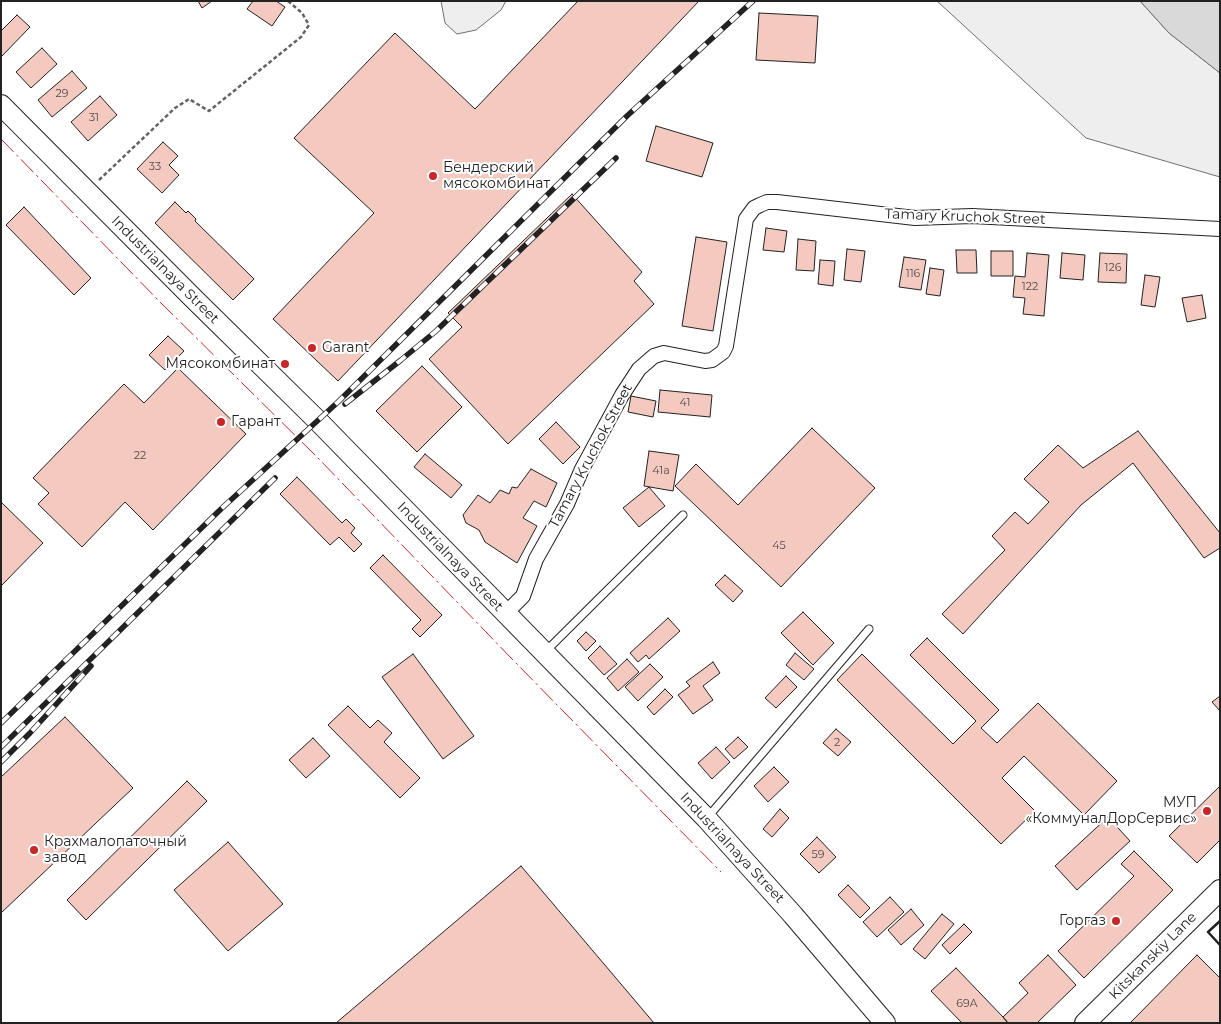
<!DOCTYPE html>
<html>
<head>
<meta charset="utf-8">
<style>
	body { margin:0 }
	#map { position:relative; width:1221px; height:1024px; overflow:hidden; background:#fff; font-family:Montserrat,sans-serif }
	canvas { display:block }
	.frame { position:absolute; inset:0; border:2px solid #222; pointer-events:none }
</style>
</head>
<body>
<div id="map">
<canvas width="1221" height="1024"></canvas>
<div class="frame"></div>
</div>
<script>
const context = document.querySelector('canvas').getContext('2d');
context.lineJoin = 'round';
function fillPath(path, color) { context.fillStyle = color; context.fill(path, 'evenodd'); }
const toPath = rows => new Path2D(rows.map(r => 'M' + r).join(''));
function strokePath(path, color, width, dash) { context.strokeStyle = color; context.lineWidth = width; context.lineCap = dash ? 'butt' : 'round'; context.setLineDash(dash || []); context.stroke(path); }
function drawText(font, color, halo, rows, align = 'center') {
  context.font = font + ' Montserrat,sans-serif'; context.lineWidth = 4; context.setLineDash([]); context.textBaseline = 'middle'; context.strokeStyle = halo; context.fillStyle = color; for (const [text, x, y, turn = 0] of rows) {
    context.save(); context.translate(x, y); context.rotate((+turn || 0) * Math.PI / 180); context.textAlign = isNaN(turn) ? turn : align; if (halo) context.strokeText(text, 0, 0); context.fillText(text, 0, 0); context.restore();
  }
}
const green = toPath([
	[441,1,506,1,501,10,476,30,457,34,445,23,441,1],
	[937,1,1140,1,1169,33,1220,73,1220,177,1086,138,937,1]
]);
fillPath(green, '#eee');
strokePath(green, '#6f6f6f', 1);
const water = toPath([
	[1140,1,1220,1,1220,73,1169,33,1140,1]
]);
fillPath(water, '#d9d9d9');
strokePath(water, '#6f6f6f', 1);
const building = toPath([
	[198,1,212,1,202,8,198,1],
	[253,1,276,1,285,7,272,26,247,9,253,1],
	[578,1,699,1,338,381,273,319,374,213,294,138,395,33,475,109,578,1],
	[759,13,818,16,815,63,756,60,759,13],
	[17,15,30,27,1,57,1,31,17,15],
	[42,48,57,64,31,88,16,72,42,48],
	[72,71,87,88,52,117,38,100,72,71],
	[100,96,117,115,88,141,71,122,100,96],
	[656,126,713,143,702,177,646,161,656,126],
	[163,142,178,156,169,165,179,175,162,193,137,169,163,142],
	[572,194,642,272,634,281,654,304,508,444,429,359,462,327,448,313,572,194],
	[175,202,186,213,188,211,196,219,195,221,254,279,233,300,155,223,175,202],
	[24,207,91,278,74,295,6,225,24,207],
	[766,228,787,231,784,252,763,250,766,228],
	[696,237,727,242,713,331,682,326,696,237],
	[798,239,816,241,814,271,796,270,798,239],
	[847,249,865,251,861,282,844,280,847,249],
	[956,250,976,250,977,273,957,273,956,250],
	[991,251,1013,251,1013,276,991,276,991,251],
	[1027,253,1049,255,1044,316,1023,314,1025,298,1013,297,1015,276,1025,277,1027,253],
	[1062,253,1085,255,1083,280,1060,278,1062,253],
	[1100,253,1127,254,1126,283,1098,282,1100,253],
	[904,257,926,260,921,290,899,287,904,257],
	[820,260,835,261,833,286,818,284,820,260],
	[930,268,944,270,940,296,926,294,930,268],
	[1145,275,1160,277,1155,307,1141,305,1145,275],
	[1202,295,1206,318,1187,322,1182,298,1202,295],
	[168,336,184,351,165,370,149,355,168,336],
	[422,366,462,407,417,452,376,411,422,366],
	[178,368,246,434,153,530,125,502,82,547,38,504,49,493,33,478,124,384,144,403,178,368],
	[660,390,712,395,710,417,658,412,660,390],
	[631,396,656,401,653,417,628,412,631,396],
	[556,422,580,447,563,464,539,439,556,422],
	[812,428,875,488,781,587,675,486,696,464,738,505,812,428],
	[1138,431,1220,533,1220,548,1204,558,1133,463,1081,505,963,634,942,614,1005,550,992,536,1015,512,1028,524,1049,502,1024,479,1058,445,1083,468,1138,431],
	[649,451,679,455,673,491,644,486,649,451],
	[425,454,462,485,451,498,414,467,425,454],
	[531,469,557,483,546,507,534,501,523,518,537,526,517,563,485,542,479,530,466,523,463,515,478,495,490,503,500,490,509,494,512,487,517,488,531,469],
	[297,477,342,523,346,519,355,528,351,533,362,544,354,552,339,537,330,545,280,494,297,477],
	[649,487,665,506,639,527,623,508,649,487],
	[1,502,43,543,1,586,1,502],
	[383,555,442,615,420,637,412,629,421,620,370,568,383,555],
	[725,575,743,591,733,602,715,585,725,575],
	[803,612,834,643,813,665,781,633,803,612],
	[668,618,680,631,649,659,646,655,638,662,630,653,668,618],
	[586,632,596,641,586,651,577,641,586,632],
	[927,638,999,710,981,728,997,743,1038,703,1117,781,1084,815,1024,756,1002,778,1035,811,1001,844,837,680,862,654,953,744,976,721,910,655,927,638],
	[600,646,617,664,604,675,588,658,600,646],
	[795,653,814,669,804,680,786,665,795,653],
	[413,654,474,736,443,759,382,677,413,654],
	[627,659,639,672,618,691,607,678,627,659],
	[713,662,720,673,703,686,713,700,693,714,678,695,690,686,686,682,713,662],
	[650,664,663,677,638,701,625,687,650,664],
	[786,676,797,687,776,708,765,698,786,676],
	[665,689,673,697,654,715,647,707,665,689],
	[1220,696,1220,711,1212,702,1220,696],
	[348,706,370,728,378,720,392,733,384,742,420,778,400,798,328,725,348,706],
	[65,717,133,788,1,913,1,777,65,717],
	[836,729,851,742,838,756,823,743,836,729],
	[738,737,748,747,734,759,725,749,738,737],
	[313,738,330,756,306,778,289,760,313,738],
	[716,747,730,762,712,779,698,763,716,747],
	[774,767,789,782,768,802,754,786,774,767],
	[187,781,207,801,86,920,67,900,187,781],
	[1220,786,1220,840,1197,863,1169,836,1220,786],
	[780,809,789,818,772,837,763,829,780,809],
	[1108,817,1130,841,1077,890,1055,866,1108,817],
	[817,837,836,857,819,873,800,854,817,837],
	[228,842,283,904,228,951,174,890,228,842],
	[1134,851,1173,890,1084,978,1058,951,1134,876,1121,864,1134,851],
	[521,866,654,1023,336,1023,521,866],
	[848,885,870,908,860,918,838,895,848,885],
	[890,897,904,912,877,937,863,922,890,897],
	[911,909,924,925,901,945,888,930,911,909],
	[942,914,954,924,925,959,913,949,942,914],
	[964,924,972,932,950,954,942,945,964,924],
	[1048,955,1076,985,1037,1023,1008,1023,1003,1017,1028,993,1019,983,1048,955],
	[1197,955,1220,978,1220,1023,1130,1023,1197,955],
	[956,968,1003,1017,1008,1023,962,1023,931,991,956,968]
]);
fillPath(building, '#f3c9c0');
strokePath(building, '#222', 1);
const lane = toPath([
	[546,651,683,515],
	[707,818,869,629]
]);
const street = toPath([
	[505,614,523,596,536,559,567,504,582,469,622,395,639,369,654,356,664,353,705,361,712,360,723,352,726,346,746,219,754,208,760,205,767,202,777,202,915,218,972,216,1220,229]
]);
const secondary = toPath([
	[1,105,193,298,318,421,706,818,793,915,885,1023],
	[1085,1023,1220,890]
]);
strokePath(lane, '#222', 9);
strokePath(street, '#222', 16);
strokePath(secondary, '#222', 22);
strokePath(toPath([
	[99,180,175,108,189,99,209,111,301,37,309,25,302,13,288,1]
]), '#646464', 2.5, [4, 2.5]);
strokePath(lane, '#fff', 7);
strokePath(street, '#fff', 14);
strokePath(secondary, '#fff', 20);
const rail = toPath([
	[345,404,401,360,436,331,616,158],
	[1,723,221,509,338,402,628,115,753,1],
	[1,747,275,478],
	[1,762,30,733,91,666]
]);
strokePath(rail, '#222', 5.5);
strokePath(rail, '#fff', 4, [11]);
strokePath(toPath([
	[1220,921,1208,932,1220,945]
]), '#222', 2.5);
strokePath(toPath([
	[1,139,161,303,317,457,513,660,721,872]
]), '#c62828', 1, [18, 4, 2.5, 4]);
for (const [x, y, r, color] of [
	[433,176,5,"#c62828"],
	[312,348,5,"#c62828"],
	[285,364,5,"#c62828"],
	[221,422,5,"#c62828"],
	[1207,811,5,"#c62828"],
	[34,850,5,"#c62828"],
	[1116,921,5,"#c62828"]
]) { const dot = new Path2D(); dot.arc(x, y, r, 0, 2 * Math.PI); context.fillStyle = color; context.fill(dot); strokePath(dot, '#fff', 2); }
drawText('11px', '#564c4a', null, [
	["29",62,94],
	["31",94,118],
	["33",155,167],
	["126",1113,268],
	["116",913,274],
	["122",1030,287],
	["41",685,403],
	["22",140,456],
	["41a",661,471],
	["45",779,546],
	["2",837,743],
	["59",818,855],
	["69А",967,1004]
]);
drawText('14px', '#222', '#fff', [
	["Бендерский",443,168],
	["мясокомбинат",443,184],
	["Garant",322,348],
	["Мясокомбинат",275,364,"right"],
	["Гарант",231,422],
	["МУП",1197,803,"right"],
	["«КоммуналДорСервис»",1197,819,"right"],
	["Крахмалопаточный",44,842],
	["завод",44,858],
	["Горгаз",1106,921,"right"]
], 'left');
drawText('14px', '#222', '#fff', [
	["Tamary Kruchok Street",965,217,2],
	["Industrialnaya Street",165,270,45],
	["Tamary Kruchok Street",591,456,-62],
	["Industrialnaya Street",450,557,46],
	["Industrialnaya Street",732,848,47],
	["Kitskanskiy Lane",1153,956,-45]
]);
</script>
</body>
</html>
